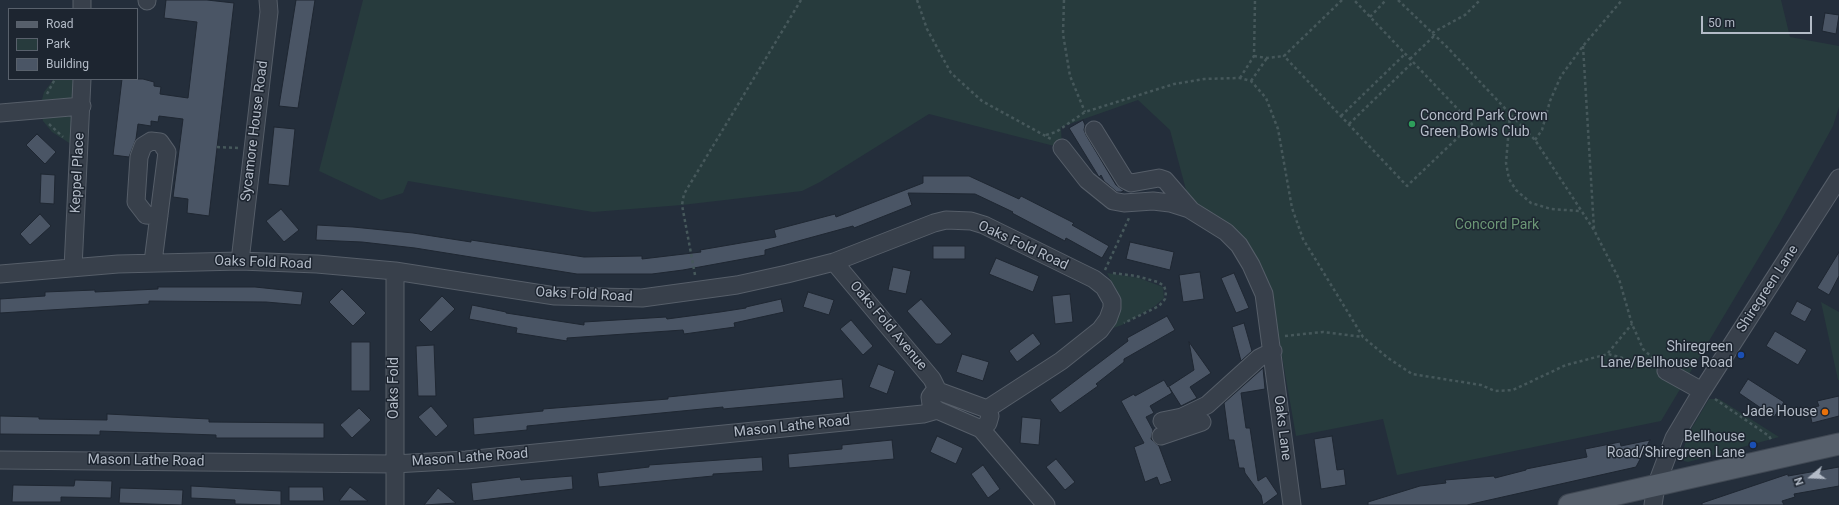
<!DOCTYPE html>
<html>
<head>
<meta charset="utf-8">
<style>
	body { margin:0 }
	#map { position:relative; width:1839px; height:505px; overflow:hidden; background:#242e3b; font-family:Roboto,sans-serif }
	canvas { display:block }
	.legend { position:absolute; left:8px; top:8px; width:130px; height:72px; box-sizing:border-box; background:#1d2530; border:1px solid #59616c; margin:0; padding:5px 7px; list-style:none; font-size:12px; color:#b3bbc7 }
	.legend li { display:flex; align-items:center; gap:8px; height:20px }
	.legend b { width:20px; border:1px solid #59616c }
	.north { position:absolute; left:1791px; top:457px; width:40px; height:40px; -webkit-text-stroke:3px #1d2530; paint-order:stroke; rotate:251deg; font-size:11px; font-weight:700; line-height:16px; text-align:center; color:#b3bbc7 }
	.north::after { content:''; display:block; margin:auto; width:14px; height:18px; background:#b3bbc7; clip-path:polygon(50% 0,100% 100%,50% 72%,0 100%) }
	.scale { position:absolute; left:1701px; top:16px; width:111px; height:18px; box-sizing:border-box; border:2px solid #b3bbc7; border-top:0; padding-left:5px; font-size:12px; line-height:14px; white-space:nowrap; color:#b3bbc7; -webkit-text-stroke:3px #1d2530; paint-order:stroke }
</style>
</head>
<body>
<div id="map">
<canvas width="1839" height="505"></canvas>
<ul class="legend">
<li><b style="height:5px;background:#565f6b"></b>Road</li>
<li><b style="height:11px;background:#273b3d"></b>Park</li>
<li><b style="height:11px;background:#4a5565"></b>Building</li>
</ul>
<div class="north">N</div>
<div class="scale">50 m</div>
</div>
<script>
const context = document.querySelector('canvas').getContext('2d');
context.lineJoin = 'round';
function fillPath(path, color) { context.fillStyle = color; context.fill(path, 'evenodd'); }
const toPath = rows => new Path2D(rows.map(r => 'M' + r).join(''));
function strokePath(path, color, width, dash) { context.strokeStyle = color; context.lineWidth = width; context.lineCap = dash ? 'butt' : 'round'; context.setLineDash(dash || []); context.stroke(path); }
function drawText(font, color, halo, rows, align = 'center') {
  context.font = font + ' Roboto,sans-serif'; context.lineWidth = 3; context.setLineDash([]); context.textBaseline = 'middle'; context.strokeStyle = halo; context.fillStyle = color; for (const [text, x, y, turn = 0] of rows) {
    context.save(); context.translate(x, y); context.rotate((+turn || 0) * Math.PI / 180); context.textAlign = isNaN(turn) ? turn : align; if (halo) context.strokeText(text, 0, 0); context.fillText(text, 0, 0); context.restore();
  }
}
fillPath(toPath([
	[363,0,1781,0,1790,37,1839,46,1839,107,1833,126,1779,224,1661,421,1397,475,1383,419,1296,436,1270,288,1189,201,1170,130,1138,100,1061,127,1062,148,929,114,820,182,802,191,682,205,593,212,408,181,403,193,381,200,319,171],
	[54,79,73,79,74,146,52,132,43,121,40,107,44,92],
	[1107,273,1139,278,1163,287,1164,298,1155,306,1122,325,1107,330,1117,292],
	[1821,302,1839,312,1839,380,1838,380],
	[1709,399,1719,399,1779,437,1688,462,1684,461,1682,456,1687,436]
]), '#273b3d');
const building = toPath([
	[166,0,207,0,234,3,209,216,187,213,188,199,173,197,183,119,159,116,158,122,151,121,151,126,138,124,136,139,129,157,113,155,122,79,143,79,154,82,154,86,161,87,160,94,188,98,197,22,164,18,166,0],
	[296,0,315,0,298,108,279,106,296,0],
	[1825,13,1839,15,1836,34,1822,31,1825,13],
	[1083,120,1085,125,1084,130,1086,135,1116,185,1124,191,1121,192,1117,192,1104,181,1101,175,1099,177,1069,128,1083,120],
	[274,127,295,129,289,186,268,184,274,127],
	[37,134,56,152,45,164,26,145,37,134],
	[41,174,55,175,54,204,40,203,41,174],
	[923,176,969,176,1019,199,1021,196,1074,223,1072,225,1109,246,1102,258,1066,238,1065,241,1012,213,1013,212,975,194,908,193,912,205,854,228,853,226,765,250,765,255,683,270,652,274,577,274,415,248,362,242,316,240,317,225,353,227,413,233,471,242,471,240,584,257,642,256,642,259,701,252,700,250,776,237,774,230,835,214,836,217,923,183,923,176],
	[281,209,299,230,284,242,266,221,281,209],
	[40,214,51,226,30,245,20,234,40,214],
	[1130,242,1174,252,1170,270,1126,259,1130,242],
	[933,246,965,246,965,259,933,259,933,246],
	[1839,252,1839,276,1829,295,1817,288,1839,252],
	[996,258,1039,276,1033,292,989,274,996,258],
	[893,267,911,271,906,294,888,290,893,267],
	[1200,272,1204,299,1183,302,1179,275,1200,272],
	[1234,273,1249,308,1236,313,1221,278,1234,273],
	[158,287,255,287,303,292,301,305,266,302,149,301,149,304,0,313,0,299,45,296,45,292,95,290,95,292,158,289,158,287],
	[342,289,366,313,353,326,329,302,342,289],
	[808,292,834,300,829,315,803,307,808,292],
	[1070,294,1073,322,1055,324,1052,296,1070,294],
	[442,296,455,309,431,332,419,320,442,296],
	[781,299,784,312,734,323,735,327,684,334,683,330,567,338,567,341,516,333,517,328,469,319,472,305,506,312,506,313,584,325,584,322,666,317,667,319,720,312,746,308,746,307,781,299],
	[921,299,952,334,941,344,936,344,907,311,921,299],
	[1797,301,1812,309,1805,322,1790,314,1797,301],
	[1167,316,1175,330,1124,359,1124,362,1096,384,1098,386,1060,413,1050,400,1128,341,1127,338,1167,316],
	[851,320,873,346,863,355,840,329,851,320],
	[1244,323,1252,351,1241,361,1232,327,1244,323],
	[1775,331,1807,350,1798,365,1766,346,1775,331],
	[1033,333,1041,344,1017,362,1009,351,1033,333],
	[351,342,370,342,370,391,351,391,351,342],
	[1189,342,1211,373,1190,387,1197,398,1181,406,1169,387,1172,393,1150,406,1154,413,1146,417,1153,430,1151,439,1159,446,1172,481,1160,485,1157,477,1145,482,1134,447,1144,443,1121,401,1134,394,1135,396,1164,380,1168,387,1194,370,1189,342],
	[434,345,436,396,418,396,416,346,434,345],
	[962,354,989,362,983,381,956,372,962,354],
	[878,364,895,371,887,394,869,387,878,364],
	[1263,368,1265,389,1241,393,1246,428,1250,428,1258,481,1266,476,1278,494,1263,505,1261,495,1245,473,1244,468,1239,468,1234,440,1229,440,1224,403,1263,368],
	[842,379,844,398,723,409,723,407,527,426,527,430,474,435,473,418,543,411,543,409,668,399,668,397,842,379],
	[1748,379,1784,402,1774,417,1739,393,1748,379],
	[1839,396,1839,416,1812,423,1809,408,1819,406,1817,401,1839,396],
	[431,406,448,426,436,437,418,417,431,406],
	[359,408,371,420,352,438,340,425,359,408],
	[107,414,209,419,209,422,324,423,324,438,216,438,216,435,100,431,100,435,0,434,0,416,39,417,39,419,107,420,107,414],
	[1022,417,1041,419,1039,445,1020,443,1022,417],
	[937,436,963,448,956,464,930,452,937,436],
	[1332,436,1337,470,1344,469,1346,485,1321,489,1314,439,1332,436],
	[892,440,894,459,789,468,788,454,842,449,842,445,892,440],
	[1650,440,1636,467,1467,505,1368,505,1368,502,1420,486,1446,483,1445,480,1494,476,1495,478,1526,470,1526,469,1587,457,1585,449,1620,442,1621,446,1650,440],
	[762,457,763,471,713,474,713,476,599,487,597,473,649,467,649,465,762,457],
	[1056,459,1075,482,1065,490,1046,467,1056,459],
	[983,465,1000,489,988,498,971,474,983,465],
	[1839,467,1839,486,1794,494,1795,497,1782,501,1784,505,1702,505,1702,503,1788,474,1788,476,1839,467],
	[572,476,573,489,473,501,471,483,520,477,521,480,572,476],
	[75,480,112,481,111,498,61,497,61,502,12,502,13,485,74,486,75,480],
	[191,486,281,491,281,505,235,504,235,500,191,498,191,486],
	[289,487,323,487,324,501,289,501,289,487],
	[350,487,368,501,339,501,350,487],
	[120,488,183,490,182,505,119,503,120,488],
	[438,488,456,503,424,505,438,488]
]);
fillPath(building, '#4a5565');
strokePath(building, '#1f2732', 1);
const minor = toPath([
	[82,0,82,9],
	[147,1,147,0],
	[0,113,82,106],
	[1094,130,1125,180,1131,183,1159,178,1165,180,1191,210],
	[1062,148,1087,180,1113,201,1124,203,1153,201,1170,203,1189,209,1226,232,1239,245,1251,265,1264,294,1292,505],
	[240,261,269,12,268,0],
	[153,262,167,152,160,142,151,141,143,146,139,157,136,202,146,215,159,216],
	[834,262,932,379,938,391],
	[73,268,82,79],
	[395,271,395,505],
	[0,274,118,264,240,261,317,264,395,271,555,296,642,298,737,285,787,274,834,262,934,223,946,220,971,221,984,225,1094,279,1104,287,1112,301,1112,308,1108,319,1100,330,1061,361,987,409],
	[1666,371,1702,391],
	[1162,421,1182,417,1207,405,1259,358,1273,351],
	[981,429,988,423,990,416,987,409,938,391,933,393,930,397,931,404,937,410,981,429,1046,505],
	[1161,436,1202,422],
	[0,460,394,464,466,460,923,414,937,410],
	[1653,505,1656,486,1674,438,1702,391,1839,178]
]);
const major = toPath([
	[1569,505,1839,444]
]);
strokePath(minor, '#565e69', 19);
strokePath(major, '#414954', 23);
strokePath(toPath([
	[917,0,927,29,951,73,982,101,1051,139],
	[1064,0,1063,34,1070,76,1085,112],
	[1342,0,1284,56,1407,186,1472,124,1354,0],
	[1398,0,1447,47,1535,140,1594,230,1619,279,1632,324,1643,349,1656,361],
	[1370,17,1386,0],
	[1432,33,1465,15,1480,0],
	[1583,46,1594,229],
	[1254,56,1267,58,1284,56],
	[1410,59,1435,35],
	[1240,78,1254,56,1255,0],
	[1251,81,1267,58],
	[47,94,55,79],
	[1510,114,1506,163,1509,179,1516,190,1531,203,1551,209,1580,211],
	[1341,116,1405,54],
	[49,124,63,137],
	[1349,124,1413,62],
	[1046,135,1056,132,1085,112,1174,84,1204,79,1240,78,1251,81,1266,98,1278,129,1292,208,1303,239,1363,337,1388,358,1412,374,1481,385,1495,391,1513,390,1566,365,1608,354,1652,366],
	[1535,140,1542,130,1550,101,1561,76,1583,46,1622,0],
	[217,147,239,148],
	[1105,270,1129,218],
	[1113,273,1136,276,1158,282,1164,286,1166,292,1165,299,1159,306,1124,323],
	[695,275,682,205,684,194,801,0],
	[1285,336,1323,332,1363,337],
	[1608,353,1632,324],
	[1715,399,1769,436,1772,441]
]), '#46585b', 2.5, [3, 3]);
strokePath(minor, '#38404b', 17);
strokePath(major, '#565f6b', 21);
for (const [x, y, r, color] of [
	[1412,124,4,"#2e9e5b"],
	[1741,355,4,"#1a4fb4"],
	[1825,412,4,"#e8710a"],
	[1753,445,4,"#1a4fb4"]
]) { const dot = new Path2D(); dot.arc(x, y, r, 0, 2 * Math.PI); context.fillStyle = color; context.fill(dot); strokePath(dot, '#1d2530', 1.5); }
drawText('14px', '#b3bbc7', '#1d2530', [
	["Concord Park Crown",1420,116,"left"],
	["Green Bowls Club",1420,132,"left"],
	["Shiregreen",1733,347],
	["Lane/Bellhouse Road",1733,363],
	["Jade House",1817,412],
	["Bellhouse",1745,437],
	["Road/Shiregreen Lane",1745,453]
], 'right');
drawText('14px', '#b3bbc7', '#1d2530', [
	["Sycamore House Road",255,131,-83],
	["Keppel Place",78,173,-87],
	["Oaks Fold Road",1023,246,25],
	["Oaks Fold Road",263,263,2],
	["Shiregreen Lane",1768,289,-57],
	["Oaks Fold Road",584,295,3],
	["Oaks Fold Avenue",888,326,50],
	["Oaks Fold",394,388,-90],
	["Mason Lathe Road",792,427,-6],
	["Oaks Lane",1282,428,83],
	["Mason Lathe Road",470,458,-4],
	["Mason Lathe Road",146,461,1]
]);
drawText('14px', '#6c9776', '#1d2530', [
	["Concord Park",1497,225]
]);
</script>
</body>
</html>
